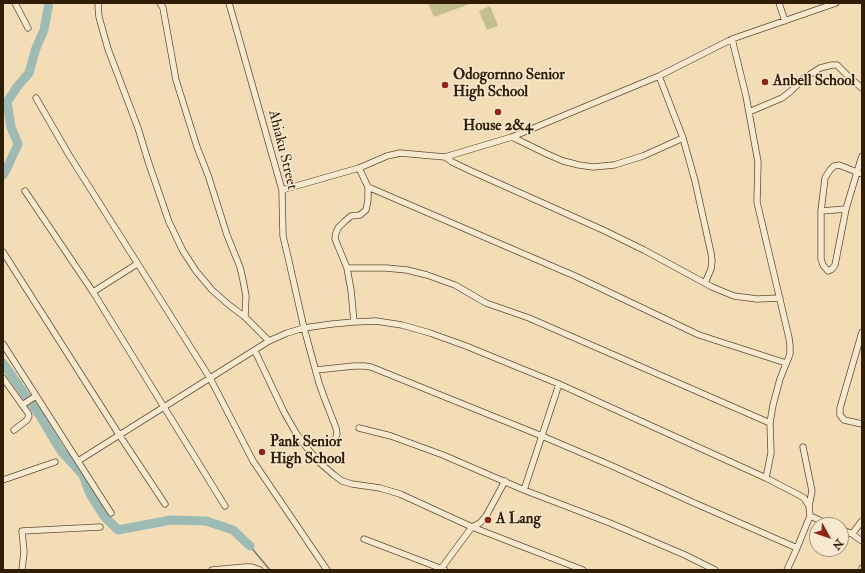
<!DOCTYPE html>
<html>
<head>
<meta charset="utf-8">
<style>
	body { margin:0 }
	#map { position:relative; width:865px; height:573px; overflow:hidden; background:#f3ddb7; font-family:"IM FELL Double Pica",serif }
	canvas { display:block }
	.frame { position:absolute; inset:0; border:4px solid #2f1d06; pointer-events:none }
	.north { position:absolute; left:809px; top:517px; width:40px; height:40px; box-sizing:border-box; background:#f7e9d0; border:1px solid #a7977f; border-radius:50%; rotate:130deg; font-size:11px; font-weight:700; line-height:16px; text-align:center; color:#2f1d06 }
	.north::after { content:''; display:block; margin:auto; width:14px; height:18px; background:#8f2418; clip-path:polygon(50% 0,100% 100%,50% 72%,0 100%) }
</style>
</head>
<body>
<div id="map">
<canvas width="865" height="573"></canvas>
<div class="frame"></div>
<div class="north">N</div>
</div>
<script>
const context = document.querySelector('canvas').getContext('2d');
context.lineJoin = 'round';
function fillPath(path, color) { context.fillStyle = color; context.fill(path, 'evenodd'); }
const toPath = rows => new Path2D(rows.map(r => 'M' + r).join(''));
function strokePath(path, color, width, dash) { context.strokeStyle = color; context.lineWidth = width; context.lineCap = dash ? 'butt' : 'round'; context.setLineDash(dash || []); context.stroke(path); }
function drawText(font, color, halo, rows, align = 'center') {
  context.font = font + ' "IM FELL Double Pica",serif'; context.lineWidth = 3; context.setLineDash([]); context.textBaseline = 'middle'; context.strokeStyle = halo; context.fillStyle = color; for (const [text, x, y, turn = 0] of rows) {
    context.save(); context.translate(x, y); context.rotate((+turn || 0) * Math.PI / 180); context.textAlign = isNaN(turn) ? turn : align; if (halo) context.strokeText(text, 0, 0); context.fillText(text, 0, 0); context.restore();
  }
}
fillPath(toPath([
	[428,3,472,3,434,17],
	[490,6,498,26,487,30,479,11]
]), '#c2bf8a');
strokePath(toPath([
	[250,546,270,570]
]), '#717b6f', 1.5);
strokePath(toPath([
	[3,175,8,166,18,144,11,127,7,102,17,87,29,73,36,48,44,30,49,3],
	[3,363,40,416,61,451,83,475,90,494,104,516,118,530,171,520,206,521,233,530,250,546]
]), '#9dbab5', 9);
const minor = toPath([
	[15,3,28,28],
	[99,3,98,6,99,17,108,49,138,128,148,161,169,222,183,251,196,271,212,290,229,305,245,317,269,341],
	[160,3,163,8,176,80,197,147,208,175,227,235,240,267,243,280,246,296,245,317],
	[229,3,282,190,283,236,288,257,304,328,319,383,324,397,336,428,337,434,335,440],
	[779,3,785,21],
	[732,39,746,96,758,162,757,202,789,338,790,346,790,354,780,379,773,405,770,423,771,453,766,478],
	[36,98,69,155,210,378,253,461,327,570],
	[749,112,782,98,791,91,803,79,820,68,832,65,837,65,851,79,862,88],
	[512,137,547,154,563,161,579,165,593,167,614,165,643,156,683,138,659,76],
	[683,138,695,181,711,253,712,261,711,269,705,283],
	[862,156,857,172,846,209,835,265,832,269,828,271,823,265,821,259,821,211,825,178,830,170,834,166,839,165,857,172,862,174],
	[445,157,452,162,471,171,603,230,644,250,712,287,734,296,757,299,780,298],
	[368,187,575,276,699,335,786,363],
	[282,190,359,168,387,156,400,153,445,157,512,137,659,76,732,39,836,3],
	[25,191,93,292,225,506],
	[821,211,846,209],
	[3,252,120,436,165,504],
	[347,268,386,268,407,270,427,275,455,285,486,303,529,318,770,423],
	[93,292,137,264],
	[354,322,351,290,347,268,335,239,336,233,338,228,345,221,351,216,360,215,366,210,368,200,368,187,359,168],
	[862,332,840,408,840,415,844,420,862,424],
	[3,344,111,513],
	[255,351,284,412,296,433,307,448,320,463,334,475,342,481,352,484,380,488,400,494,472,527,583,570],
	[316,370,354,366,364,366,371,367,542,436,610,465,692,502,797,548],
	[3,378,28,413,29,416,27,420,14,430],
	[22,405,36,396],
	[359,428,391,436,443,455,524,490,610,523,685,555,715,570],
	[803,447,812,491,809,506],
	[78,461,269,341,287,333,304,328,332,324,354,322,376,321,402,325,430,333,466,346,559,384,766,478,797,494,804,498,809,506,810,516,797,548,787,570],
	[3,480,55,462],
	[524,490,559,384],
	[810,516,831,525],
	[841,529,852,534,862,541],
	[852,534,862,521],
	[364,539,445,570],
	[22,570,24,552,22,531,100,527],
	[212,570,245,567,252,567,260,570],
	[440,570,472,527,480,523,486,516,505,481],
	[862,570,862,568]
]);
strokePath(minor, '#604d32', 7);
strokePath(minor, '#f7e9d0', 5.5);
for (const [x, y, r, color] of [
	[765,82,4,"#8f2418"],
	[445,85,4,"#8f2418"],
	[498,112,4,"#8f2418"],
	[262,452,4,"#8f2418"],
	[488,520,4,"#8f2418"]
]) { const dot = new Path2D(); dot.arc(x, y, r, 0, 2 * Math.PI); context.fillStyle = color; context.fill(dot); strokePath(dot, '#f7e9d0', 1.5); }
drawText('bold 15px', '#2f1d06', '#f7e9d0', [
	["Odogornno Senior",453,76],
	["High School",453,93],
	["Anbell School",773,82],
	["House 2&4",498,127,"center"],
	["Pank Senior",270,443],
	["High School",270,460],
	["A Lang",496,520]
], 'left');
drawText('15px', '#2f1d06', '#f7e9d0', [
	["Ahiaku Street",282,150,76]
]);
</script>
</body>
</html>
